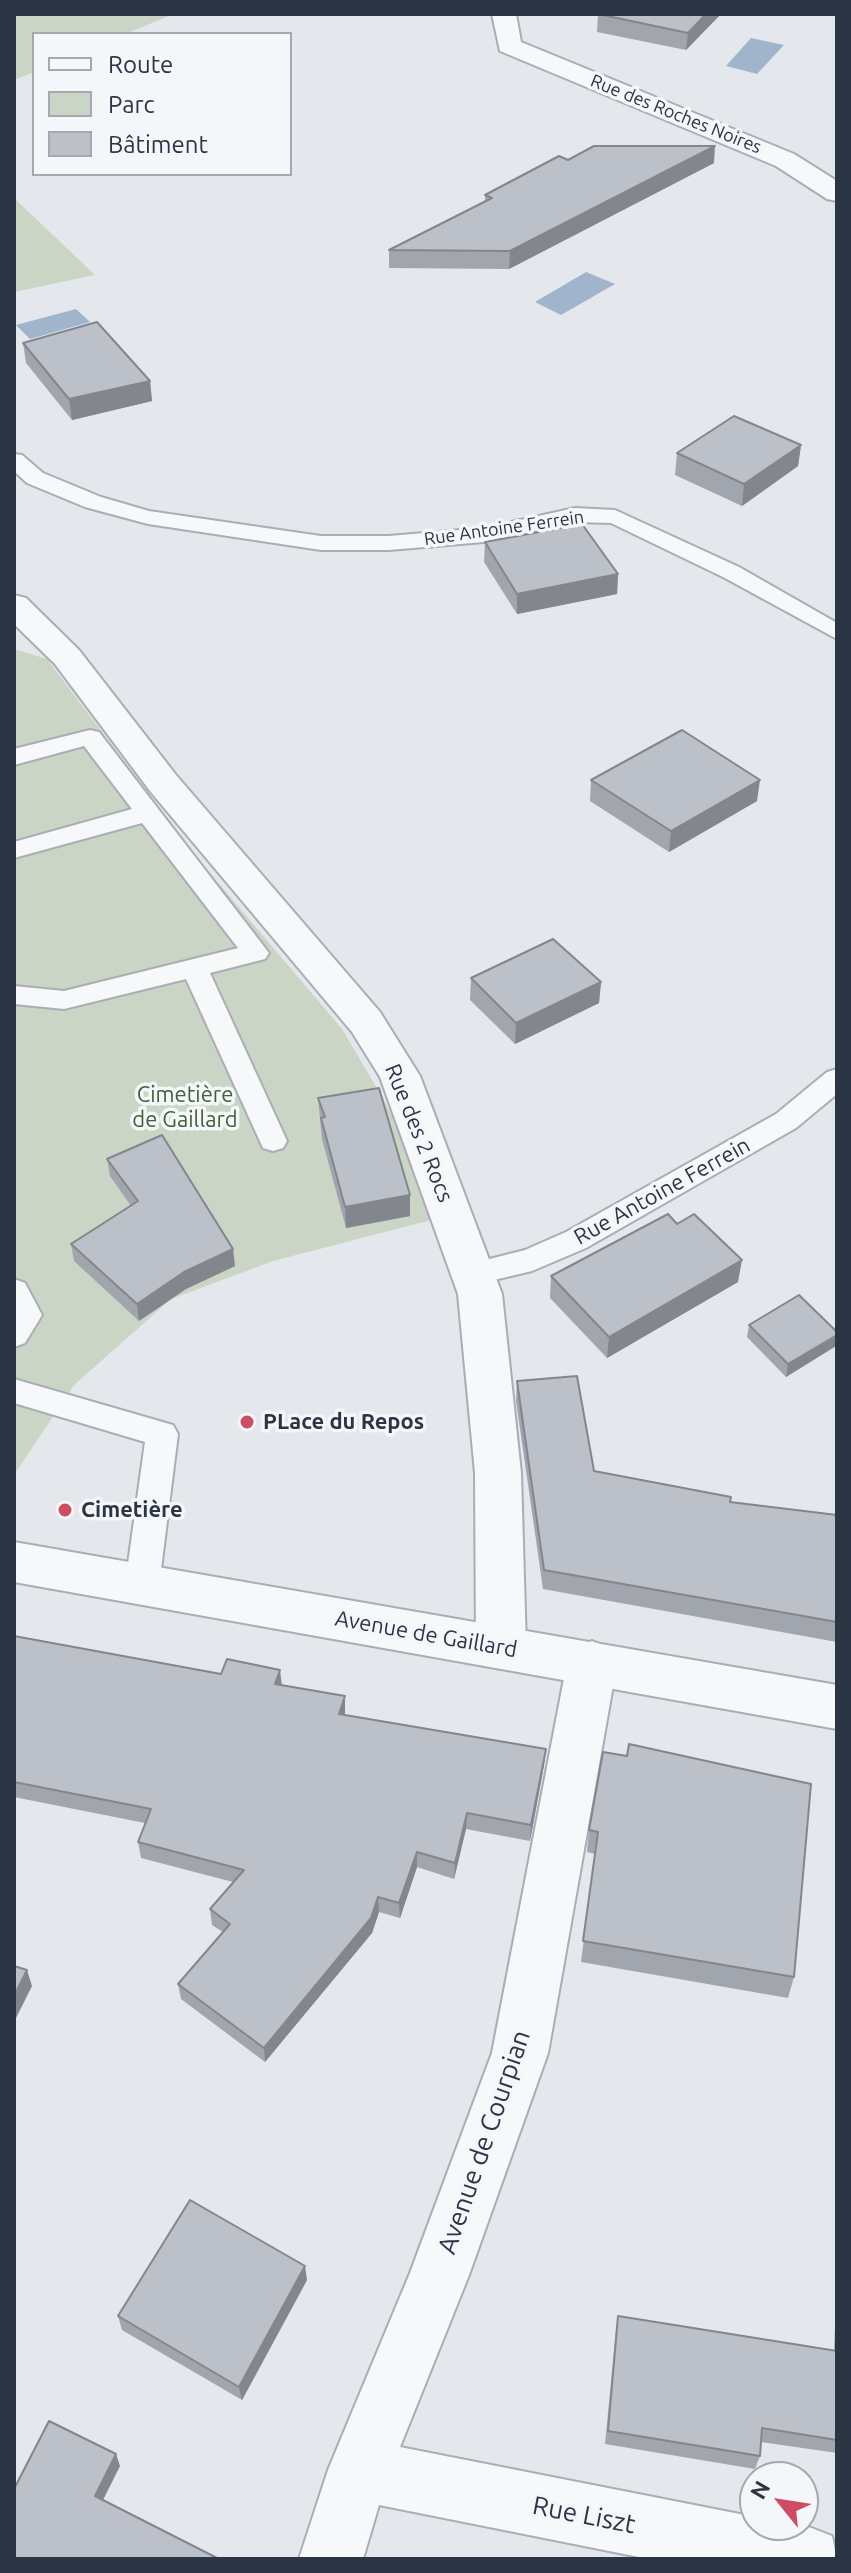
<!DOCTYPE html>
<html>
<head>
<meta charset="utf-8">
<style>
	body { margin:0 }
	#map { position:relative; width:851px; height:2573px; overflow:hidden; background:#e4e7ec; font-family:Ubuntu,sans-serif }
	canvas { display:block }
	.frame { position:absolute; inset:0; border:16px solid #2c3544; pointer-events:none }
	.legend { position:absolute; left:32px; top:32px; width:260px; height:144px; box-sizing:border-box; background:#f4f6f9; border:2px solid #a4a9b1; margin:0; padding:10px 14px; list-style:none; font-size:24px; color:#2c3544 }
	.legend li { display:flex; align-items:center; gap:16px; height:40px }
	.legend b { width:40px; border:2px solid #a4a9b1 }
	.north { position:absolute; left:739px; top:2461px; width:80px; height:80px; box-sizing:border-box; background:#f4f6f9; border:2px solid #a4a9b1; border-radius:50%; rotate:300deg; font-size:22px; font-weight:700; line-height:32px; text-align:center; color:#2c3544 }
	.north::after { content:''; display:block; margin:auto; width:28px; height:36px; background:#cd4d62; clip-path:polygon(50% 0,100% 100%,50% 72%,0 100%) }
</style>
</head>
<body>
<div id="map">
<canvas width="851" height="2573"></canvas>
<div class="frame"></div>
<ul class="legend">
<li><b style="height:10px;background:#f7f8fa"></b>Route</li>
<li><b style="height:22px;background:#cad5c5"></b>Parc</li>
<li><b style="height:22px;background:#bbc0c9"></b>Bâtiment</li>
</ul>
<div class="north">N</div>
</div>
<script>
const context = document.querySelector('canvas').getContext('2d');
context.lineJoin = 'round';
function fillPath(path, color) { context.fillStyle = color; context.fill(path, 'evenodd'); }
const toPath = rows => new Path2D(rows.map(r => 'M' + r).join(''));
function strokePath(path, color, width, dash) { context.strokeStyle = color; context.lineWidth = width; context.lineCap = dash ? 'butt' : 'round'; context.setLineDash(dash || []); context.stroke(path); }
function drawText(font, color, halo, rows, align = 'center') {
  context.font = font + ' Ubuntu,sans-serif'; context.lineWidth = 7; context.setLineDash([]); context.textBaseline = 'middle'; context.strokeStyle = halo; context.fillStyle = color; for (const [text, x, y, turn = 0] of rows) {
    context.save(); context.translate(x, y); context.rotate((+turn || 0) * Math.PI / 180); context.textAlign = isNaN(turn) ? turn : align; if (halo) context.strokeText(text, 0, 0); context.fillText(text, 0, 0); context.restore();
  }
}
fillPath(toPath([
	[14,14,174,14,125,34,34,34,34,72,14,80],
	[14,198,95,275,14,292],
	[14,649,47,659,198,859,342,1029,392,1114,431,1220,273,1261,171,1299,74,1385,14,1475]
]), '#cad5c5');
fillPath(toPath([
	[751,38,784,45,757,74,726,66],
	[586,272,615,284,561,315,535,302],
	[76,309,90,322,30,339,16,325]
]), '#a0b5cb');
const service = toPath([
	[14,454,22,455,43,473,101,497,149,511,321,536,389,536,484,528,575,508,615,510,739,567,837,623,837,639,723,577,611,523,575,522,484,542,389,550,321,550,148,524,85,507,27,483,14,471,14,454],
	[90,730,99,732,269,953,265,959,210,973,287,1141,283,1148,273,1151,263,1148,186,979,64,1009,14,1004,14,986,64,991,238,948,142,823,14,858,14,842,132,809,84,746,14,765,14,749,90,730],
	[837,1069,837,1094,796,1128,586,1248,532,1271,473,1285,462,1282,458,1274,462,1266,525,1250,566,1232,776,1114,827,1072,837,1069],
	[14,1279,25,1283,42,1315,25,1343,14,1347,14,1279],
	[14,1379,173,1425,178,1434,159,1585,154,1595,142,1599,130,1595,125,1585,145,1442,14,1403,14,1379]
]);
const minor = toPath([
	[492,14,516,14,521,42,794,154,837,181,837,201,827,199,776,166,500,51,492,14],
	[14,595,26,598,79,650,176,775,380,1012,420,1076,502,1294,521,1473,526,1648,519,1663,501,1669,483,1663,476,1648,475,1473,458,1294,380,1077,352,1032,150,791,55,664,14,624,14,595],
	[592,1641,610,1648,617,1663,548,2053,469,2275,400,2447,755,2517,755,2525,809,2527,832,2536,837,2559,649,2559,379,2505,363,2559,299,2559,328,2470,410,2273,492,2053,567,1663,574,1648,592,1641]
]);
const tertiary = toPath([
	[14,1542,837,1685,837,1729,14,1582,14,1542]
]);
strokePath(service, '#a9aeb6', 4);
strokePath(minor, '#a9aeb6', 4);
strokePath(tertiary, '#a9aeb6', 4);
fillPath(service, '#f7f8fa');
fillPath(minor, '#f7f8fa');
fillPath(tertiary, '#f7f8fa');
fillPath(toPath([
	[598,14,721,14,686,50,597,32],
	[568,160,714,163,509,269,389,268,389,250,485,202,485,195],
	[23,343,150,381,152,401,72,420,26,363],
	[801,445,798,466,742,506,675,475,677,453],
	[485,542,618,574,617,594,517,614,484,562],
	[591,780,757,801,669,852,590,801],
	[471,978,601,982,599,1003,515,1044,470,1000],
	[318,1098,410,1195,410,1216,346,1228,322,1139],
	[107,1159,235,1266,186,1289,139,1321,74,1261,71,1244,131,1206,110,1176],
	[677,1224,738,1282,607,1358,550,1298,551,1276],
	[749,1325,836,1346,786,1377,747,1337],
	[517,1381,594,1471,730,1502,837,1515,837,1642,543,1589,516,1401],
	[14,1636,221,1674,345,1696,345,1715,546,1749,544,1765,530,1841,466,1829,454,1879,417,1867,400,1918,379,1912,372,1933,265,2062,181,1999,178,1984,223,1932,212,1925,210,1909,233,1882,141,1858,138,1842,145,1823,14,1797],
	[603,1752,794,1977,788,1998,581,1962,595,1854,587,1852,589,1830],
	[307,2280,242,2400,122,2330,118,2316],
	[618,2316,834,2350,835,2327,837,2323,837,2453,761,2442,760,2456,755,2469,605,2444,616,2330]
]), '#a1a5ad');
fillPath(toPath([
	[706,14,721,14,686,50,688,33],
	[715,146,714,163,509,269,510,251],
	[150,381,152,401,72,420,69,399],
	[801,445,798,466,742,506,744,484],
	[618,574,617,594,517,614,517,594],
	[760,780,757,801,669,852,671,831],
	[601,982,599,1003,515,1044,516,1023],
	[410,1195,410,1216,346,1228,345,1207],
	[233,1249,235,1266,186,1289,139,1321,137,1304,184,1272],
	[742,1260,738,1282,607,1358,609,1337],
	[837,1335,836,1346,786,1377,788,1364],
	[280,1670,282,1687,275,1684],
	[345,1696,345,1712,339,1730,339,1714],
	[546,1749,544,1765,530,1841,531,1825],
	[467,1813,466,1829,454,1879,455,1863],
	[417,1852,417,1867,400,1918,399,1903],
	[378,1897,379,1912,372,1933,265,2062,264,2048],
	[27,1970,32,1986,14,2022,14,1996],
	[305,2266,307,2280,242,2400,239,2387],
	[116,2454,120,2466,99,2508,95,2496]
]), '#83868d');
const building = toPath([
	[598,14,706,14,688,33,598,14],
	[594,146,715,146,510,251,389,250,492,198,485,195,559,156,568,160,594,146],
	[97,322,150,381,69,399,23,343,97,322],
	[734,416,801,445,744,484,677,453,734,416],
	[582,524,618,574,517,594,485,542,582,524],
	[682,730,760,780,671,831,591,780,682,730],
	[553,939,601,982,516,1023,471,978,553,939],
	[379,1088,410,1195,345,1207,321,1118,325,1117,318,1098,379,1088],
	[162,1135,233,1249,184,1272,137,1304,71,1244,138,1201,107,1159,162,1135],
	[668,1214,677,1224,694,1214,742,1260,609,1337,551,1276,668,1214],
	[799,1295,837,1332,837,1335,788,1364,749,1325,799,1295],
	[577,1376,594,1471,731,1497,730,1502,837,1515,837,1622,544,1570,517,1381,577,1376],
	[14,1636,221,1674,227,1659,280,1670,275,1684,345,1696,339,1714,546,1749,531,1825,467,1813,455,1863,417,1852,399,1903,378,1897,371,1918,264,2048,178,1984,230,1924,210,1909,244,1870,138,1842,151,1809,14,1782,14,1636],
	[629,1744,811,1784,794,1977,583,1941,598,1832,589,1830,603,1752,627,1756,629,1744],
	[14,1966,27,1970,14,1996,14,1966],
	[190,2200,305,2266,239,2387,118,2316,190,2200],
	[618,2316,837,2351,837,2440,762,2428,760,2456,608,2431,618,2316],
	[49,2421,116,2454,95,2496,219,2559,14,2559,14,2489,49,2421]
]);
fillPath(building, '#bbc0c9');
strokePath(building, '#83868d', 2);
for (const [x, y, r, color] of [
	[247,1422,8,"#cd4d62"],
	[65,1510,8,"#cd4d62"]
]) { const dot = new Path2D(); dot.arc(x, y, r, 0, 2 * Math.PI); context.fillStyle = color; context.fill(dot); strokePath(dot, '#f4f6f9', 3); }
drawText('18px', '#2c3544', '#f4f6f9', [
	["Rue des Roches Noires",676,114,22],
	["Rue Antoine Ferrein",504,528,-8]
]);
drawText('22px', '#416039', '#f4f6f9', [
	["Cimetière",185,1095],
	["de Gaillard",185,1120]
]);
drawText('22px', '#2c3544', '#f4f6f9', [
	["Rue des 2 Rocs",419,1133,68],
	["Rue Antoine Ferrein",662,1191,-29],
	["Avenue de Gaillard",426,1634,10]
]);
drawText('bold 22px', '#2c3544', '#f4f6f9', [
	["PLace du Repos",263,1422],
	["Cimetière",81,1510]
], 'left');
drawText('26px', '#2c3544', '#f4f6f9', [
	["Avenue de Courpian",484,2142,-71],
	["Rue Liszt",584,2515,11]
]);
</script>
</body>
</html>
